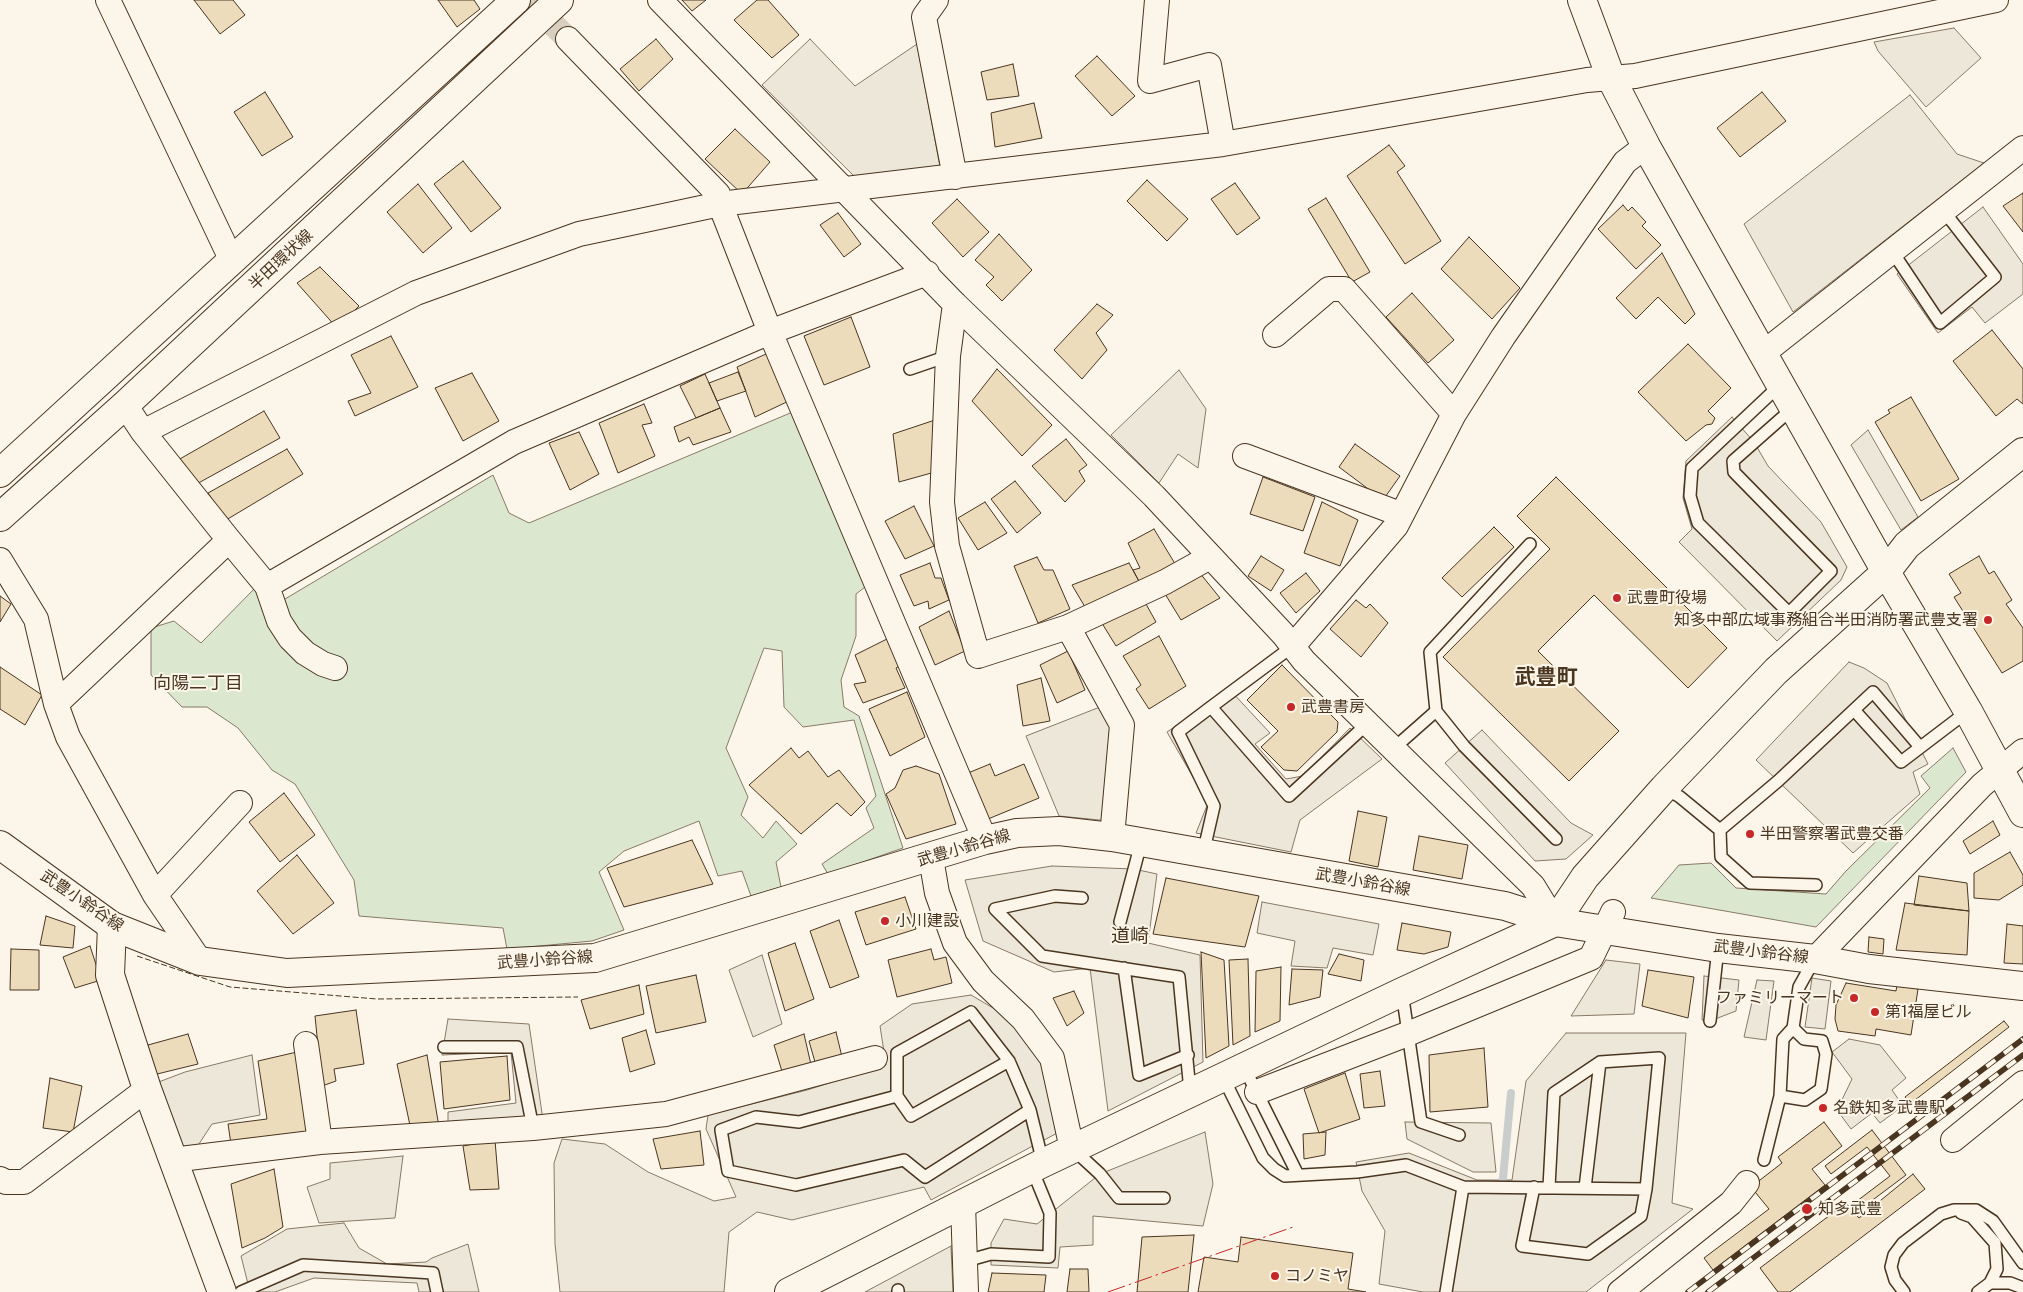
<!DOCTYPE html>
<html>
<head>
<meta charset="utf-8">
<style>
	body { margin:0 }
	canvas { display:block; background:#fbf6e9 }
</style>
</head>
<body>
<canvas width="2023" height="1292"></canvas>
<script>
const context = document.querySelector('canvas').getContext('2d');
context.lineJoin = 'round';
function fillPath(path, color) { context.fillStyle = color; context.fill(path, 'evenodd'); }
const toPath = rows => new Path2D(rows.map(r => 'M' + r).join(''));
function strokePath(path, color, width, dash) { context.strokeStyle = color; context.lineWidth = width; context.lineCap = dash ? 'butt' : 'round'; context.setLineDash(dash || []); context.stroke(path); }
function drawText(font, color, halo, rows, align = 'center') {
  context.font = font + ' "Public Sans","Noto Sans JP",sans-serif'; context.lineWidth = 4; context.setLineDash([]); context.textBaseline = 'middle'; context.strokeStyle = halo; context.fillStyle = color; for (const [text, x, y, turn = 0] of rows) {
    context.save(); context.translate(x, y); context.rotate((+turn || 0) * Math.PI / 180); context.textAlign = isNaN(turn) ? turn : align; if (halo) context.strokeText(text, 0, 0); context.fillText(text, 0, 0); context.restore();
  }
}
const green = toPath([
	[795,411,869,584,856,594,856,636,841,680,844,707,859,716,903,848,828,874,822,864,874,828,866,808,876,796,854,720,803,727,784,707,782,651,764,648,726,748,748,797,741,815,763,838,776,821,797,844,776,862,781,887,751,896,742,871,718,876,699,821,624,851,599,872,624,930,592,941,507,949,503,928,359,916,354,880,295,784,272,770,238,728,207,707,182,707,151,675,151,628,174,621,201,643,257,586,280,602,493,475,509,513,529,523,795,411],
	[1953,748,1966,772,1816,927,1651,898,1679,865,1711,863,1736,888,1826,894,1846,871,1930,788,1921,776,1953,748]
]);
fillPath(green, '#dce7d0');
strokePath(green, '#887966', 1);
const parking = toPath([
	[1954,28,1981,58,1926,107,1878,51,1874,42,1954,28],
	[810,39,855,86,917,44,940,167,854,176,762,85,810,39],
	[1910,95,1957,154,1984,163,1793,312,1744,224,1910,95],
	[1983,207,2023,264,2023,294,1985,323,1972,307,1938,333,1897,274,1983,207],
	[1179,370,1206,409,1198,468,1178,454,1159,483,1111,435,1179,370],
	[1732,417,1754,442,1768,466,1821,522,1847,567,1841,580,1777,641,1679,542,1692,529,1683,498,1686,461,1732,417],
	[1868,430,1918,517,1901,530,1851,445,1868,430],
	[1849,662,1864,668,1887,683,1928,764,1913,772,1920,794,1853,853,1756,760,1849,662],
	[1230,690,1270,733,1255,744,1286,779,1303,776,1350,728,1382,759,1300,820,1291,852,1196,833,1208,803,1167,732,1230,690],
	[1100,707,1115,738,1109,821,1059,816,1026,736,1100,707],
	[1482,730,1571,823,1593,835,1566,859,1535,861,1445,763,1482,730],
	[1052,866,1134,869,1157,874,1148,943,1200,955,1203,1062,1108,1111,1090,968,1054,972,983,941,965,880,1052,866],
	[1262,902,1379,924,1373,955,1333,948,1327,968,1291,966,1295,941,1257,933,1262,902],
	[762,955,782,1024,753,1037,729,970,762,955],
	[1606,960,1640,964,1634,1014,1571,1016,1606,960],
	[1704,976,1739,980,1736,1011,1710,1021,1702,1020,1704,976],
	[1812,978,1831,981,1825,1029,1805,1027,1812,978],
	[1757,980,1774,981,1766,1040,1744,1037,1757,980],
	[971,995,1010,1018,1046,1060,1063,1130,931,1200,924,1187,792,1220,757,1212,729,1232,724,1292,560,1292,555,1244,554,1163,562,1139,605,1144,648,1172,714,1201,736,1197,706,1129,708,1115,807,1090,886,1065,880,1026,912,1004,971,995],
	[448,1019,529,1024,543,1120,448,1131,448,1112,516,1103,511,1052,442,1055,448,1019],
	[1566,1033,1686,1033,1672,1203,1693,1209,1586,1292,1423,1292,1379,1284,1385,1231,1362,1191,1356,1162,1409,1153,1477,1180,1512,1180,1526,1081,1566,1033],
	[1849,1039,1880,1045,1906,1078,1892,1090,1903,1106,1880,1123,1872,1113,1851,1129,1837,1110,1852,1079,1832,1052,1849,1039],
	[252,1055,260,1115,212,1124,195,1150,181,1157,156,1083,185,1072,252,1055],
	[1405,1122,1491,1123,1496,1172,1473,1172,1407,1139,1405,1122],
	[1205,1132,1213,1184,1203,1226,1093,1216,1093,1245,1060,1247,1058,1268,991,1265,991,1243,1004,1219,1037,1224,1100,1174,1205,1132],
	[403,1156,395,1218,319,1223,307,1187,330,1179,330,1163,403,1156],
	[344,1223,359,1248,387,1264,426,1262,432,1258,468,1244,479,1292,419,1292,417,1283,314,1278,275,1292,250,1292,241,1256,287,1229,344,1223],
	[951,1246,953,1292,865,1292,951,1246]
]);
fillPath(parking, '#ede7d9');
strokePath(parking, '#887966', 1);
strokePath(toPath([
	[1503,1178,1511,1093]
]), '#c9cecd', 8);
const building = toPath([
	[194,0,233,0,245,15,220,34,194,0],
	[438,0,474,0,480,9,457,27,438,0],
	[682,0,706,0,692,11,682,0],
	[757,0,768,0,799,35,772,58,734,20,757,0],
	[656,39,673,59,639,91,620,69,656,39],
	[1097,56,1135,96,1112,116,1075,76,1097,56],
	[1013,64,1019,96,987,100,981,72,1013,64],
	[265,92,293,137,262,156,234,112,265,92],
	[1762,92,1786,121,1740,157,1717,128,1762,92],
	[1034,103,1042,138,995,147,991,113,1034,103],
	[735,129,770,162,742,194,705,159,735,129],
	[1389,145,1405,166,1397,172,1441,241,1405,264,1347,176,1389,145],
	[463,161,501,208,471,232,434,184,463,161],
	[1147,180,1188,219,1167,241,1127,201,1147,180],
	[1235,183,1260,218,1237,235,1211,199,1235,183],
	[418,184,452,228,423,253,387,212,418,184],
	[2023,193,2023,232,2003,206,2023,193],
	[1326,198,1370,272,1352,282,1308,209,1326,198],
	[957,199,989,232,963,257,932,223,957,199],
	[1623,205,1628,211,1632,207,1646,222,1642,226,1661,245,1636,269,1598,229,1623,205],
	[838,213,861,244,844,257,820,225,838,213],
	[999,234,1032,270,1002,301,986,285,994,277,975,260,999,234],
	[1469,237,1520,288,1492,319,1441,269,1469,237],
	[1662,253,1695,314,1685,324,1658,297,1636,319,1616,298,1662,253],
	[320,267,359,306,337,328,297,283,320,267],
	[1412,293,1454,340,1428,363,1386,317,1412,293],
	[1097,304,1113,315,1096,333,1107,350,1082,379,1054,350,1097,304],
	[851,317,870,367,824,385,804,336,851,317],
	[1992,330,2023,369,2023,404,2017,399,1996,416,1953,361,1992,330],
	[391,336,418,387,355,416,348,401,371,393,351,355,391,336],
	[1688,344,1731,388,1708,411,1715,418,1712,424,1706,425,1686,441,1638,392,1688,344],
	[775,350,793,399,755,417,737,367,775,350],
	[997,369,1052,425,1022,456,972,401,997,369],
	[738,372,746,391,717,401,709,383,738,372],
	[472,373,499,421,463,441,435,388,472,373],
	[705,374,720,408,696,418,680,386,705,374],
	[1911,397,1959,479,1921,501,1875,422,1890,413,1888,410,1911,397],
	[644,404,652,423,642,425,655,456,618,473,599,423,644,404],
	[720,408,731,432,693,445,689,437,679,442,674,427,720,408],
	[264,411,280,438,193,486,178,460,264,411],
	[935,420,935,472,899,482,893,434,935,420],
	[579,432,599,474,570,490,549,443,579,432],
	[1066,439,1087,465,1079,471,1085,481,1065,502,1032,466,1066,439],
	[1355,444,1400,476,1383,500,1339,467,1355,444],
	[287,449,303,474,226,520,208,493,287,449],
	[1263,477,1315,497,1303,531,1250,514,1263,477],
	[1556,477,1727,648,1688,688,1594,595,1538,651,1619,731,1569,781,1443,657,1550,549,1517,516,1556,477],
	[1015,481,1041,513,1017,533,991,499,1015,481],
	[985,502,1007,533,978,550,958,518,985,502],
	[1322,502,1358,520,1340,566,1304,553,1322,502],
	[914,506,934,546,905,559,885,521,914,506],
	[1494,527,1514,547,1462,597,1442,578,1494,527],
	[1154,529,1177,567,1141,585,1133,570,1140,568,1128,543,1154,529],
	[1261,556,1284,570,1271,591,1248,576,1261,556],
	[1979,556,1989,574,1994,571,2012,600,2006,604,2023,628,2023,661,2002,673,1954,597,1961,593,1949,574,1979,556],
	[1037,557,1044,570,1053,570,1070,609,1038,623,1014,566,1037,557],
	[930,563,935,578,941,578,949,600,929,609,928,601,914,606,900,575,930,563],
	[1129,563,1141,585,1085,607,1072,585,1129,563],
	[1199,572,1220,598,1181,620,1162,589,1199,572],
	[1306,573,1320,591,1296,613,1280,593,1306,573],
	[1141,595,1156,622,1116,646,1100,620,1141,595],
	[0,596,11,604,0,622,0,596],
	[1356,600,1366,608,1370,604,1388,623,1361,657,1330,629,1356,600],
	[949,611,965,651,935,665,919,627,949,611],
	[1159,636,1186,686,1149,709,1136,689,1141,685,1123,656,1159,636],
	[891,637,904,664,896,668,905,688,863,703,854,684,866,682,855,655,891,637],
	[1068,651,1085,690,1057,703,1040,665,1068,651],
	[1282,665,1338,722,1337,732,1297,771,1284,770,1261,747,1278,731,1247,700,1282,665],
	[0,667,42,695,25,725,0,709,0,667],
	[1041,678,1050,721,1023,726,1017,685,1041,678],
	[907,692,925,737,890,756,869,709,907,692],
	[791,748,799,758,808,751,828,777,839,770,865,802,851,816,837,803,801,834,749,785,791,748],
	[990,764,995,776,1024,764,1039,798,988,819,968,773,990,764],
	[916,766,939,774,956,824,906,839,886,794,895,788,903,770,916,766],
	[284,793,315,835,280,862,249,822,284,793],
	[1358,811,1387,817,1378,867,1349,861,1358,811],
	[1993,821,2000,835,1970,854,1963,841,1993,821],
	[1419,836,1468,845,1462,879,1413,870,1419,836],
	[692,840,713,884,624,907,607,868,692,840],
	[2010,852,2023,875,2023,885,1999,900,1974,898,1974,873,2010,852],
	[297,855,334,903,293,934,257,891,297,855],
	[1919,876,1967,883,1969,911,1914,905,1919,876],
	[1166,878,1259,896,1245,947,1153,934,1166,878],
	[905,897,916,929,866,945,855,912,905,897],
	[1905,903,1969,911,1967,955,1896,950,1905,903],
	[46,916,75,926,73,948,40,945,46,916],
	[839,920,859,977,830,988,810,931,839,920],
	[1402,923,1451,932,1448,947,1424,954,1397,950,1402,923],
	[2007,924,2023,926,2023,964,2004,963,2007,924],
	[1869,937,1884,939,1883,954,1868,952,1869,937],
	[795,943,814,999,785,1011,768,953,795,943],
	[90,946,101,980,75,988,63,957,90,946],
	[11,949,39,950,39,990,10,990,11,949],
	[931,949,934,960,946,957,952,983,897,997,888,960,931,949],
	[1201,952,1224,960,1229,1046,1206,1058,1201,952],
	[1339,954,1364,960,1361,981,1328,974,1339,954],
	[1248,959,1250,1036,1233,1045,1229,960,1248,959],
	[1281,967,1280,1021,1255,1032,1256,971,1281,967],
	[1292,969,1323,970,1320,997,1289,1005,1292,969],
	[1648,970,1694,977,1688,1018,1642,1006,1648,970],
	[696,975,706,1022,656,1033,646,986,696,975],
	[1846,983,1896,991,1897,985,1918,989,1911,1035,1876,1029,1875,1036,1838,1031,1835,1019,1836,1005,1846,983],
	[639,985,644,1014,590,1029,581,1000,639,985],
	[1074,991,1084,1013,1067,1026,1053,998,1074,991],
	[356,1010,364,1064,334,1069,336,1081,322,1086,315,1016,356,1010],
	[2004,1021,2009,1027,1910,1104,1905,1097,2004,1021],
	[646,1030,655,1064,630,1072,622,1038,646,1030],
	[836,1032,843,1061,817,1069,809,1041,836,1032],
	[188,1034,198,1064,153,1075,148,1045,188,1034],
	[804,1034,812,1069,784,1078,774,1045,804,1034],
	[1484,1048,1488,1107,1430,1112,1429,1055,1484,1048],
	[297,1052,309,1142,232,1151,228,1124,267,1119,258,1061,297,1052],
	[427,1055,439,1127,412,1135,397,1064,427,1055],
	[507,1056,510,1100,444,1109,440,1062,507,1056],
	[1380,1071,1385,1106,1364,1108,1360,1074,1380,1071],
	[1345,1073,1360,1119,1319,1133,1304,1089,1345,1073],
	[50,1078,82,1086,73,1132,43,1128,50,1078],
	[1824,1122,1842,1146,1812,1169,1825,1185,1713,1270,1704,1258,1769,1209,1751,1187,1782,1163,1778,1157,1824,1122],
	[1872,1130,1906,1175,1858,1211,1853,1204,1890,1176,1867,1147,1831,1174,1825,1166,1872,1130],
	[700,1131,704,1165,661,1169,653,1139,700,1131],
	[1326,1132,1325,1155,1304,1159,1303,1134,1326,1132],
	[495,1140,499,1189,470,1190,463,1146,495,1140],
	[274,1169,283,1227,265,1238,242,1248,231,1184,274,1169],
	[1913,1174,1925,1189,1790,1292,1778,1292,1760,1268,1846,1203,1859,1218,1913,1174],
	[1194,1235,1188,1292,1137,1292,1142,1237,1194,1235],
	[1241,1237,1353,1253,1348,1289,1366,1292,1198,1292,1204,1257,1238,1262,1241,1237],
	[1070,1269,1088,1269,1089,1292,1067,1292,1070,1269],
	[992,1273,1046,1275,1044,1292,988,1292,992,1273]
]);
fillPath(building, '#ecdcbc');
strokePath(building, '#4a3520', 1);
strokePath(toPath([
	[528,0,568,39]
]), '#d8cfc1', 24, [24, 12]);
const lane = toPath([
	[1892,251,1940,323,1995,277,1943,210],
	[910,369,948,356],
	[1780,385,1692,468,1690,496,1698,523,1789,613,1831,571,1734,472,1733,461,1793,408],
	[1293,646,1211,707,1289,796,1367,724],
	[1854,710,1901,762,1968,711],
	[1436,711,1464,746,1556,839],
	[1393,749,1436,711,1430,652,1530,544],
	[1665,788,1680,797,1720,830,1778,781,1873,692,1920,747],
	[1720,830,1721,857,1750,883,1816,885],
	[1203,854,1214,806,1178,732,1211,707],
	[1082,898,1055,896,995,909,1042,956,1179,977,1190,1091],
	[1120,922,1141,843],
	[1124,968,1139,1075,1188,1055],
	[1402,992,1421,1122,1459,1135],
	[1710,1021,1718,948],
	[1793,1028,1804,1039,1822,1041,1826,1054,1821,1089,1805,1100,1780,1096,1783,1039,1793,1028,1799,987,1814,960],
	[444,1047,517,1047,533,1128],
	[1244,1067,1298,1175],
	[1223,1077,1263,1158,1274,1169,1285,1176,1357,1172,1406,1165,1463,1187,1446,1292],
	[897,1096,897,1053,971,1012,1009,1061],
	[1030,1110,925,1177,904,1160,796,1185,728,1171,721,1130,756,1117,799,1122,897,1096,911,1116,1009,1061,1030,1110,1043,1163],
	[1074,1150,1100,1174,1119,1198,1164,1198],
	[1764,1160,1780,1096],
	[1463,1187,1646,1189,1659,1058,1600,1062,1554,1093,1549,1187],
	[1534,1187,1522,1246,1588,1254,1641,1216,1646,1189],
	[1585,1188,1600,1062],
	[1961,1213,1972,1217,1995,1243,1997,1269,1990,1283],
	[966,1261,991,1254,1049,1257,1050,1213,1032,1169],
	[898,1290,898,1292],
	[241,1292,303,1265,433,1273,437,1292],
	[1904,1292,1895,1280,1891,1267,1894,1255,1903,1243,1941,1214,1954,1210,1976,1210,1993,1221,2023,1263],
	[1978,1292,1990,1283,2010,1283,2023,1288]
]);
const street = toPath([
	[108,0,232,261],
	[660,0,955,304,1154,496,1283,634,1304,661,1533,886,1555,922],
	[936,0,924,17,955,177],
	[1157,0,1150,81,1209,65,1223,144],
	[955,304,948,356,942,502,947,546,978,656,1068,627,1165,582,1210,557],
	[1275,335,1329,289,1344,289,1454,414],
	[1762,354,2023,148],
	[125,405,143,432,416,293,579,234,720,204,718,194,568,39],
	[143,432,229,540,56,704,68,737,155,895,200,961],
	[1245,456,1400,514],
	[229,540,267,586,514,442,770,332,927,273],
	[0,560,36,619,56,704],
	[267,586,279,621,290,638,305,653,323,664,335,668],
	[1068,627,1122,725,1112,837],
	[1293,646,1396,526,1454,414,1503,337,1625,162,1646,146],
	[985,840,770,332,720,204,1223,144,1587,80,1635,76,1996,0],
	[931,858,937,893,955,943,983,981,1023,1019,1052,1058,1072,1149],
	[155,895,240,803],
	[1815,959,1982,785,2023,751],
	[306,1044,320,1142],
	[1257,1092,1410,1033,1591,958,1613,912],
	[1953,1140,2023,1083],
	[172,1160,320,1142,533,1128,666,1114,875,1058],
	[0,1179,6,1182,24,1182,147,1089],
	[963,1204,966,1292],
	[1620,1292,1731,1203,1747,1183]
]);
const secondary = toPath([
	[1582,0,1611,78,1646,146,1886,572,1968,711,2023,813],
	[0,473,516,0],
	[0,517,125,405,559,0],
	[112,926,110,975,147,1089,222,1292],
	[789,1292,1043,1163,1402,992,1555,922,1585,877,1664,788,1776,671,1886,572,1907,545,2023,452]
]);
const primary = toPath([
	[0,845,112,926,200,961,287,973,595,958,985,840,1017,833,1059,831,1112,837,1505,906,1555,922,1718,948,1815,959,1869,969,2023,986]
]);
strokePath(lane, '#4a3520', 14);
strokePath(street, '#4a3520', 26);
strokePath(secondary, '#4a3520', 30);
strokePath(primary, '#4a3520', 30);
strokePath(lane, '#fbf6e9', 11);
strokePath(street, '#fbf6e9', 24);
strokePath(secondary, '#fbf6e9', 28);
strokePath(primary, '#fbf6e9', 28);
const rail = toPath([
	[1688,1292,2023,1039],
	[1708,1292,2023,1055]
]);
strokePath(rail, '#4a3520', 5.5);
strokePath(rail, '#fbf6e9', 4, [11]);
strokePath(toPath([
	[137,956,230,987,377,999,578,997]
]), '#4a3520', 1, [6, 2.5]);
strokePath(toPath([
	[1108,1292,1296,1226]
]), '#c62828', 1, [18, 4, 2.5, 4]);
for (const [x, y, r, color] of [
	[1617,598,5,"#c62828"],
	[1988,620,5,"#c62828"],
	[1291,707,5,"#c62828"],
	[1750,834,5,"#c62828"],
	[885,921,5,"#c62828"],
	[1854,998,5,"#c62828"],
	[1875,1012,5,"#c62828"],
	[1823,1108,5,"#c62828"],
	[1807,1209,6,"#c62828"],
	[1275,1276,5,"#c62828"]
]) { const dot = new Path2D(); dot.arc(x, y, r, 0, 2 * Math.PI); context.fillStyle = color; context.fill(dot); strokePath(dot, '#fbf6e9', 2); }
drawText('16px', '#4a3520', '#fbf6e9', [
	["半田環状線",281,260,-43],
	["武豊小鈴谷線",964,848,-16],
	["武豊小鈴谷線",1363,882,10],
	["武豊小鈴谷線",82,901,34],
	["武豊小鈴谷線",1761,952,7],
	["武豊小鈴谷線",545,960,-4]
]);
drawText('16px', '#4a3520', '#fbf6e9', [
	["武豊町役場",1627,598],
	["知多中部広域事務組合半田消防署武豊支署",1978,620,"right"],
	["武豊書房",1301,707],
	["半田警察署武豊交番",1760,834],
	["小川建設",895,921],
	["ファミリーマート",1844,998,"right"],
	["第1福屋ビル",1885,1012],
	["名鉄知多武豊駅",1833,1108],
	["知多武豊",1818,1209],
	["コノミヤ",1285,1276]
], 'left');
drawText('18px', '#4a3520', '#fbf6e9', [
	["向陽二丁目",198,683]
]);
drawText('19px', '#4a3520', '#fbf6e9', [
	["道崎",1130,936]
]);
drawText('bold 21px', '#4a3520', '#fbf6e9', [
	["武豊町",1546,678]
]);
</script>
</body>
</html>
